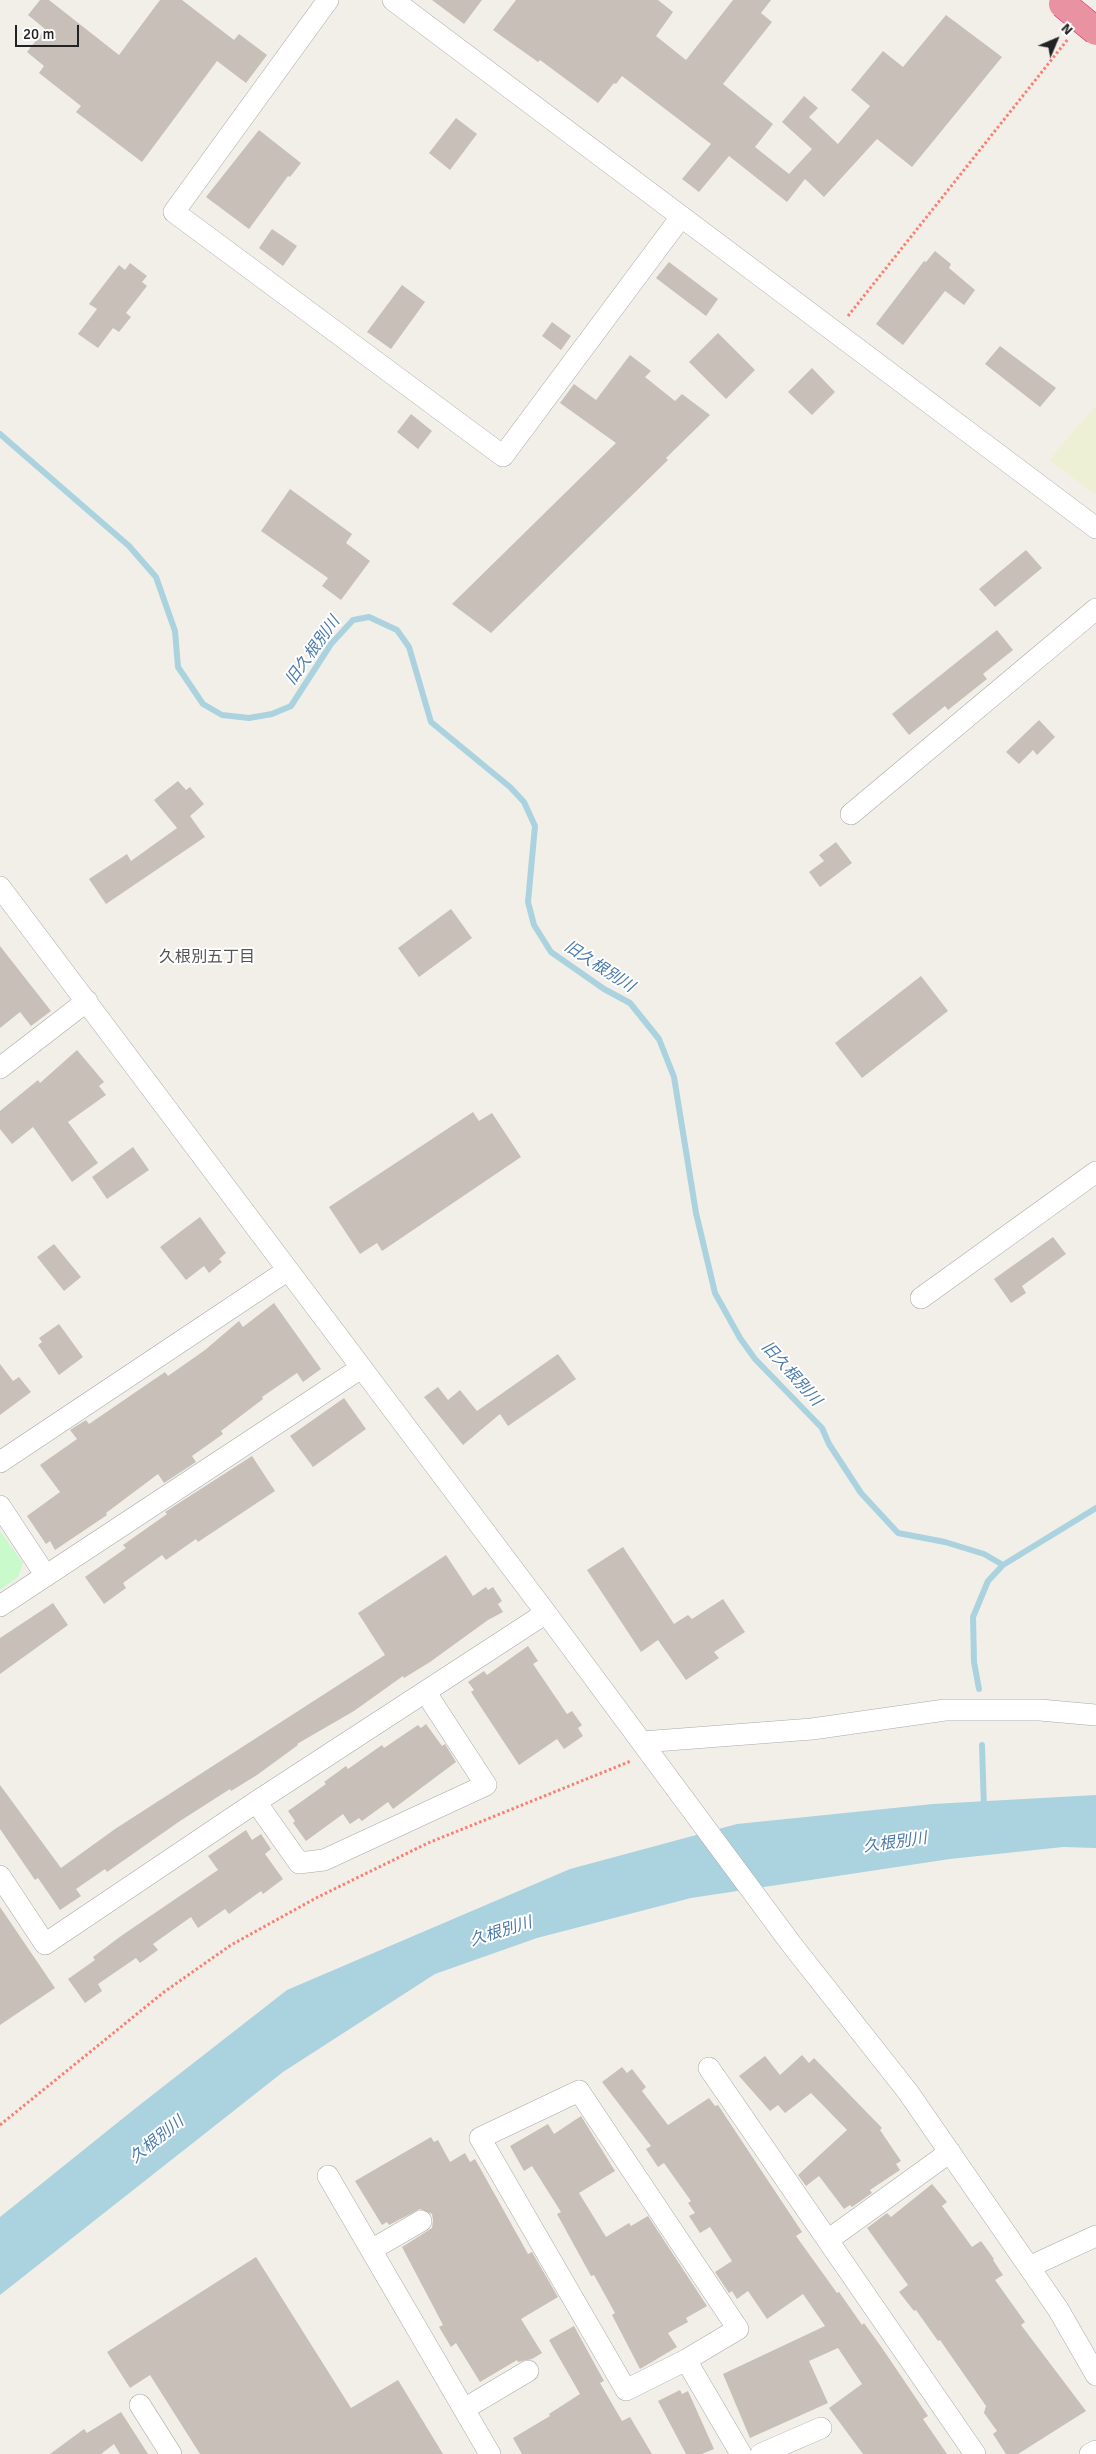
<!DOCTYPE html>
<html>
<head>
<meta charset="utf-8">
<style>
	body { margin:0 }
	#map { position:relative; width:1096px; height:2454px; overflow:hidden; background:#f2efe9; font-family:Signika,sans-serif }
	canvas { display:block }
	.north { position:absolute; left:1031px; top:15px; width:50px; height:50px; -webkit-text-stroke:4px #fff; paint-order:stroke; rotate:45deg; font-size:14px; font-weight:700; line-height:20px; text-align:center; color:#222 }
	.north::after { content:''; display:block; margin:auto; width:18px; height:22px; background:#222; clip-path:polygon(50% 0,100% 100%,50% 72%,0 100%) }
	.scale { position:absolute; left:15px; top:25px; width:64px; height:22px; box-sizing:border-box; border:2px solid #222; border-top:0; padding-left:6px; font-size:15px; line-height:18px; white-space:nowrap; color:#222; -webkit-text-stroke:4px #fff; paint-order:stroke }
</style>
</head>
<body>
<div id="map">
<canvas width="1096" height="2454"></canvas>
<div class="north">N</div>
<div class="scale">20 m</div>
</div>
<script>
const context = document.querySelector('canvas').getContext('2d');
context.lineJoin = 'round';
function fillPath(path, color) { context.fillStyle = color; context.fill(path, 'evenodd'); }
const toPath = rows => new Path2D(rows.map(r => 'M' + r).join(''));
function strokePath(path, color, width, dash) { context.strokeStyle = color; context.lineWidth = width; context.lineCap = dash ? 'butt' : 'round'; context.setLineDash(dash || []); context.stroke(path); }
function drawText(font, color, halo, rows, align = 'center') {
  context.font = font + ' Signika,"Noto Sans JP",sans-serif'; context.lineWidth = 4; context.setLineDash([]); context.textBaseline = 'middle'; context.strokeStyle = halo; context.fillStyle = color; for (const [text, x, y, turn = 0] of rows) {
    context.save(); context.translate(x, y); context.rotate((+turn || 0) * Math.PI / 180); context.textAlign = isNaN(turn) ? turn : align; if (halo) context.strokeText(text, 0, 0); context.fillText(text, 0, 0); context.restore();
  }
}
fillPath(toPath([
	[1096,405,1096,495,1049,460]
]), '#eef0d5');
fillPath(toPath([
	[0,1531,23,1563,18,1577,0,1590]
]), '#c8facc');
fillPath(toPath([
	[1096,1795,1096,1848,1063,1847,950,1859,691,1898,537,1938,435,1974,283,2072,0,2295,0,2217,137,2107,287,1990,570,1869,737,1824,933,1804]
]), '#aad3df');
strokePath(toPath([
	[0,434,129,546,156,577,175,631,178,667,203,704,222,715,249,718,272,714,291,706,331,644,353,620,369,617,397,630,409,647,431,722,510,787,524,802,535,826,528,902,534,925,551,952,604,989,630,1003,659,1039,674,1077,696,1213,715,1293,740,1338,755,1359,822,1428,829,1444,861,1493,898,1533,945,1542,984,1554,1003,1565,1096,1508],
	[979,1689,974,1662,973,1617,988,1581,1003,1565],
	[982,1745,984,1809]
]), '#aad3df', 6);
fillPath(toPath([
	[40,0,49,0,119,55,160,0,182,0,234,40,239,34,267,55,246,83,217,61,142,162,76,112,81,106,39,73,44,66,27,52,45,29,28,15],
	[432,0,482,0,464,24],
	[516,0,658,0,673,12,656,36,686,60,733,0,771,0,761,13,772,22,723,84,773,124,755,147,789,174,812,149,782,122,804,96,818,108,809,117,838,144,870,106,851,90,883,51,903,67,946,15,1002,57,912,167,877,139,824,197,805,179,787,202,729,156,699,192,682,179,711,144,622,76,616,84,614,83,598,103,540,60,538,62,493,30],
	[456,118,477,134,450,170,429,153],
	[259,130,301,163,290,177,288,176,249,229,206,197],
	[272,229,297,246,283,266,259,248],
	[935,251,951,264,949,268,975,290,964,305,945,291,903,345,876,324,924,261,926,262],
	[669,262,718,299,706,316,656,278],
	[130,263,147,276,142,282,147,286,126,313,131,317,119,332,113,328,98,348,78,334,97,309,89,304,119,265,125,270],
	[402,285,425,302,391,349,367,332],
	[552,322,571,336,561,350,542,336],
	[718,333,755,370,726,399,689,362],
	[1000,346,1056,388,1040,407,985,364],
	[630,355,651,371,645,377,675,401,682,394,710,415,666,458,668,460,491,633,452,604,616,443,560,403,574,384,596,400],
	[812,368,835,392,812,415,788,392],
	[411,414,432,431,418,449,397,432],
	[290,489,352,534,346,543,370,561,341,600,322,586,328,578,261,531],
	[1026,550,1042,568,995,607,979,589],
	[997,630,1013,650,983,674,987,679,948,710,945,706,909,735,892,714],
	[1039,720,1055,737,1037,755,1033,750,1019,764,1006,752],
	[178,781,186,790,190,787,204,804,190,816,205,837,106,904,89,879,127,854,131,861,177,828,154,800],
	[836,842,852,863,820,887,809,872,824,861,819,855],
	[451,909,472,938,419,977,398,948],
	[0,946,51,1011,31,1026,20,1012,0,1028],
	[921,976,948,1011,862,1078,835,1043],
	[77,1050,104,1082,99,1086,106,1095,68,1122,98,1163,72,1182,33,1127,12,1144,0,1129,0,1111,38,1080,40,1083],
	[473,1112,479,1121,492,1113,521,1157,382,1251,377,1243,360,1254,329,1207],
	[133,1147,149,1170,107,1199,92,1177],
	[200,1217,226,1253,219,1259,222,1262,209,1273,204,1266,186,1280,160,1247],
	[1053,1237,1066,1254,1022,1286,1026,1293,1011,1303,994,1279],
	[54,1244,81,1277,64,1291,37,1257],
	[274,1303,321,1369,303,1382,297,1373,262,1397,263,1399,221,1431,223,1434,192,1456,196,1462,164,1483,158,1474,106,1513,107,1515,55,1550,50,1541,46,1544,27,1516,60,1492,40,1465,77,1439,70,1430,86,1420,89,1424,165,1372,168,1376,205,1350,239,1321,243,1327],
	[59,1324,83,1357,59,1375,38,1345,42,1342,39,1338],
	[558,1354,576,1379,508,1426,500,1414,463,1445,424,1397,438,1387,448,1400,460,1390,477,1411],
	[0,1364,13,1381,19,1377,31,1392,0,1415],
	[344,1398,366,1429,313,1467,290,1436],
	[252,1456,275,1491,198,1542,196,1539,166,1560,162,1555,123,1583,126,1588,104,1604,85,1577,126,1548,123,1545,167,1514,165,1512],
	[623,1547,674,1624,688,1615,692,1619,723,1599,745,1632,714,1652,719,1658,686,1680,658,1640,641,1652,587,1570],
	[446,1555,473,1596,486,1587,488,1590,493,1587,502,1601,498,1604,503,1612,488,1620,430,1662,404,1678,403,1676,354,1711,297,1744,298,1745,257,1775,231,1791,230,1789,180,1821,107,1872,105,1869,76,1889,81,1896,60,1910,38,1878,35,1880,0,1829,0,1785,61,1868,115,1829,385,1655,358,1613],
	[53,1603,68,1625,0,1674,0,1638],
	[528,1646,538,1661,533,1664,567,1714,572,1711,582,1725,578,1728,583,1736,564,1749,557,1739,519,1765,471,1692,474,1690,468,1682,484,1671,487,1675],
	[426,1724,442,1746,445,1744,456,1762,393,1809,388,1802,362,1821,359,1818,350,1824,343,1814,306,1841,293,1823,295,1821,288,1811,326,1784,324,1782,346,1766,348,1769,382,1745,384,1748,418,1725,421,1728],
	[246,1830,252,1840,261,1834,271,1849,265,1854,283,1879,263,1894,261,1891,229,1914,225,1909,198,1928,191,1917,153,1944,158,1950,140,1963,136,1958,98,1984,102,1991,85,2003,68,1979,95,1960,93,1957,121,1936,218,1870,208,1856],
	[0,1907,55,1988,0,2025],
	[802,2055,809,2063,814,2058,882,2128,880,2130,901,2161,896,2164,900,2170,870,2190,872,2193,852,2207,850,2205,844,2209,819,2176,806,2186,798,2175,847,2130,811,2093,785,2113,778,2105,770,2111,739,2076,765,2056,780,2075],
	[622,2067,627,2073,632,2069,646,2087,642,2091,668,2125,709,2098,715,2106,718,2105,802,2232,796,2236,837,2293,839,2292,862,2325,864,2323,882,2348,928,2416,923,2419,947,2454,863,2454,829,2408,862,2384,838,2348,809,2361,828,2403,750,2438,723,2374,825,2326,803,2294,767,2319,748,2291,737,2299,732,2291,729,2293,715,2272,732,2261,710,2227,700,2233,689,2216,695,2213,688,2203,691,2201,664,2163,658,2167,646,2149,651,2146,602,2082],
	[581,2116,615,2171,579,2193,606,2237,629,2223,631,2226,648,2216,707,2306,686,2318,688,2322,668,2333,677,2347,640,2369,612,2315,615,2313,594,2275,591,2276,557,2214,561,2212,532,2166,524,2171,510,2146,548,2124,554,2134],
	[431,2137,434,2142,438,2140,450,2162,465,2153,470,2162,475,2159,528,2254,532,2252,558,2297,521,2319,542,2353,532,2359,518,2362,517,2360,480,2382,456,2343,451,2347,439,2327,443,2325,402,2247,432,2228,433,2220,432,2214,420,2209,389,2225,387,2222,382,2225,355,2181],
	[932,2184,947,2202,942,2206,972,2247,981,2241,994,2259,993,2260,1003,2275,995,2280,1025,2322,1021,2325,1086,2411,1018,2454,1006,2454,993,2434,997,2431,984,2413,986,2406,940,2340,938,2341,916,2310,914,2311,899,2292,908,2285,867,2228,887,2213,891,2217],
	[256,2257,351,2408,398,2380,443,2454,200,2454,150,2375,130,2388,107,2352],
	[574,2326,604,2381,600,2383,622,2421,630,2417,652,2454,522,2454,513,2438,550,2416,549,2414,580,2394,549,2340],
	[680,2390,682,2394,688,2391,714,2449,702,2454,686,2454,658,2401],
	[121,2412,148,2454,120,2454,114,2444,101,2454,50,2454,84,2429,87,2433]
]), '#c7bfb8');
const minor = toPath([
	[328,0,174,212,503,456,681,217],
	[393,0,1096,528],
	[851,814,1096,609],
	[0,887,546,1613,792,1945,908,2092,1058,2309,1096,2375],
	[0,1068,87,1001],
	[921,1298,1096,1172],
	[0,1462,288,1270],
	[0,1506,46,1576],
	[0,1606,361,1368],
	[642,1742,812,1729,945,1710,1040,1710,1096,1715],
	[256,1802,299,1863,324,1860,486,1785,426,1693],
	[0,1876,45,1944,256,1802,546,1613],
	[709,2068,975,2454],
	[579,2091,738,2329,686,2360,626,2390,480,2138,579,2091],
	[328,2176,490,2454],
	[828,2240,950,2152],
	[371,2250,421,2221],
	[1029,2267,1096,2236],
	[686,2360,741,2454],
	[140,2405,171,2454],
	[464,2409,528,2371],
	[761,2454,821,2428],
	[1090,2454,1096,2451]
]);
strokePath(minor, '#a9a9a9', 22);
strokePath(toPath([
	[848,316,1068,39],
	[0,2125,164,1992,231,1945,316,1898,428,1843,631,1761]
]), '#fa8072', 3, [2.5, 2.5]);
strokePath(minor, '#fff', 21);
const highwayBridge = toPath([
	[1063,4,1096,31]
]);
strokePath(highwayBridge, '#dc2a67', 29, []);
strokePath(highwayBridge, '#e892a2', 28);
drawText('italic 16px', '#4a7aab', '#fff', [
	["旧久根別川",313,651,-54],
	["旧久根別川",599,967,33],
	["旧久根別川",791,1374,48],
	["久根別川",895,1843,-8],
	["久根別川",501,1932,-17],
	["久根別川",157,2140,-39]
]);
drawText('16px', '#555', '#fff', [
	["久根別五丁目",207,958]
]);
</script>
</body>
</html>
